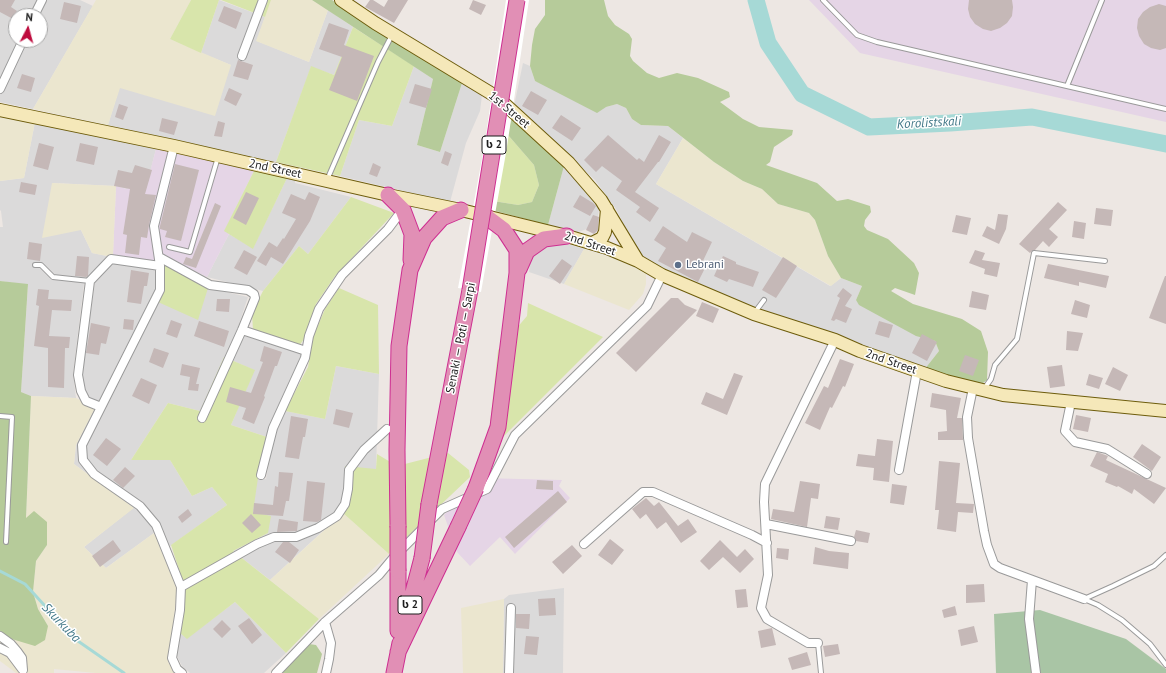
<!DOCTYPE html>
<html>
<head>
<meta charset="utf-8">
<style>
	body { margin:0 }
	#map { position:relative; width:1166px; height:673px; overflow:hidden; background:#ede7e3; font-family:"PT Sans",sans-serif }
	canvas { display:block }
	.north { position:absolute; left:8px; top:8px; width:40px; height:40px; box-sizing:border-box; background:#fff; border:1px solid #a5a5a5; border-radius:50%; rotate:6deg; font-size:11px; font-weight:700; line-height:16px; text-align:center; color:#1d1d1d }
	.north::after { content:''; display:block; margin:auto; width:14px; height:18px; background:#be0b3d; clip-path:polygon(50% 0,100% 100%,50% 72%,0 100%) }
</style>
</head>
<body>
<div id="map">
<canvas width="1166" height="673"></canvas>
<div class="north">N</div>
</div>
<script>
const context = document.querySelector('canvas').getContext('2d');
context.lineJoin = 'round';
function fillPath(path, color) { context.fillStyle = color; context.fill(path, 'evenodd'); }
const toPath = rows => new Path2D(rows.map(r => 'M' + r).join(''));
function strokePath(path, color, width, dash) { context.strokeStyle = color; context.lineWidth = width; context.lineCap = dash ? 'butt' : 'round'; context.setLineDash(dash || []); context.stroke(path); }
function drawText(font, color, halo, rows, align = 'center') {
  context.font = font + ' "PT Sans","Noto Sans Georgian",sans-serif'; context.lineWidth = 3; context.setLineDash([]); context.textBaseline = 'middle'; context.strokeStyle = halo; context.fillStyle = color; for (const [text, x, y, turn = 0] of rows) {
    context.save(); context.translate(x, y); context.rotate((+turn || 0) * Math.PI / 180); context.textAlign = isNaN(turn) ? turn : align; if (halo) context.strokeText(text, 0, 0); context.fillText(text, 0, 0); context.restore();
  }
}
fillPath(toPath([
	[0,0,80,0,93,6,33,109,0,102],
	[16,16,40,16,40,40,16,40],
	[219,0,265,17,257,41,309,62,328,10,353,27,334,75,311,67,276,162,108,125,119,88,231,65,201,53],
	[523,63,530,66,535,81,606,107,617,104,626,108,632,119,641,125,668,126,683,138,656,184,830,286,841,278,862,286,856,300,935,341,939,351,924,370,838,335,769,314,673,274,640,256,616,209,595,180,514,106],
	[414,66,433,79,417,145,440,152,462,83,482,95,480,111,466,143,450,202,340,176,359,120,392,126],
	[35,122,156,149,147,184,127,189,116,186,52,183,81,230,92,253,107,256,84,284,73,374,76,398,31,396,21,392,28,285,0,281,0,227,3,227,1,211,0,210,0,181,24,178],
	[564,166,596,202,599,210,597,220,590,228,575,233,548,225],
	[288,176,295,178,295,183,351,197,308,254,299,246,263,291,207,277,229,234,253,248],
	[532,233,584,249,564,284,529,272],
	[113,263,156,270,156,288,152,299,99,402,86,395,81,377,95,282],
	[208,288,248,297,236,333,303,354,267,437,231,425,254,370,224,357,200,411,168,403,131,460,170,460,192,496,212,487,227,505,162,552,154,533,106,568,84,547,133,508,74,464,76,445,95,408,102,411,158,302],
	[336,366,379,374,376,469,343,502,337,518,270,580,233,551,268,533,253,513,256,479,266,479,275,431,285,411,325,419],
	[564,588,563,673,503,673,504,599,509,595],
	[235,602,286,653,264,673,190,673,182,666,177,656,180,633,187,638]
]), '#dbdada');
fillPath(toPath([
	[809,0,1166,0,1166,122,860,53],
	[156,149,254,171,225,230,229,234,207,277,164,256,154,255,154,261,113,255,116,186,127,189,129,181,147,183],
	[480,478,562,480,559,486,570,498,515,554,500,537,470,566,457,552,444,515]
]), '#e5d5e6');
fillPath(toPath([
	[96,0,191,0,170,39,231,65,215,116,120,88,108,125,33,109],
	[271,0,312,0,328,10,309,62,256,41],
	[0,115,35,122,24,178,0,181],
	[683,138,714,162,743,181,762,189,778,204,809,213,815,220,828,256,841,278,831,286,656,184],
	[52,183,116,186,113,255,107,256,92,253,81,230,42,238],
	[584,249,637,266,646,273,646,284,643,294,629,310,564,284],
	[31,396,76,398,95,408,76,445,74,464,134,508,84,547,106,568,154,533,177,589,173,628,168,662,175,673,96,673,54,669,54,673,16,673,0,661,0,634,48,626,38,609,33,592,36,561,47,545,26,519],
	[343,513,389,554,319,619,270,580],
	[504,599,503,673,463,673,461,608]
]), '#ebe6cf');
fillPath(toPath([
	[191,0,219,0,201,53,170,39],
	[221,0,271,0,265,17],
	[353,27,414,66,392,126,359,120,340,176,276,162,311,66,334,75],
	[508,135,534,165,539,185,532,202,518,205,493,201],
	[254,171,288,176,253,249,224,231],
	[351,197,394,213,335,276,316,304,304,339,299,346,253,331,252,313,263,291,299,246,308,254],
	[163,264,208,288,198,320,158,302,165,288],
	[339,288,378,305,379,374,336,366,325,419,285,411,308,367,313,337,325,309],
	[528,303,603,337,493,447,490,424,498,350,527,316],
	[224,357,255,370,231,425,267,437,260,464,253,512,271,516,268,533,233,551,319,619,286,653,235,602,187,639,180,633,185,588,171,545,227,505,212,487,192,496,170,460,131,460,168,403,200,411],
	[448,453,469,470,470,477,389,554,343,513,345,466,376,469,377,454,397,466]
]), '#d8e5ab');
fillPath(toPath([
	[312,0,332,0,373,27,462,83,440,152,417,145,433,79],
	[545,0,604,0,608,16,615,25,629,34,632,39,630,56,633,61,647,73,659,78,677,73,698,78,729,92,730,97,720,102,743,119,759,127,793,130,792,135,774,147,770,162,766,165,817,183,837,201,848,199,870,206,871,212,865,220,864,226,867,230,888,239,914,263,919,273,915,295,895,288,891,291,913,304,962,319,981,331,988,352,987,380,983,383,973,382,924,370,939,351,935,341,916,336,859,305,856,300,862,286,841,278,828,256,815,220,809,213,778,204,762,189,743,181,714,162,668,126,641,125,632,119,626,108,617,104,606,107,597,113,535,81,530,66,532,45,535,29,545,15],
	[511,119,529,133,564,166,548,225,492,210,493,201,518,205,532,202,539,185,534,165,508,135],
	[0,281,28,284,21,392,31,396,26,518,34,511,47,522,47,545,36,561,33,592,38,609,48,626,45,640,35,646,5,637,0,634],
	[309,644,316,645,322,654,317,673,281,673]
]), '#b6cb9a');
fillPath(toPath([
	[1040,610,1126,639,1166,669,1166,673,996,673,994,614]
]), '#a9c5a5');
fillPath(toPath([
	[506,0,529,0,506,153,481,292,458,288,484,148]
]), '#fff');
strokePath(toPath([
	[0,571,25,584,75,639,124,673]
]), '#a6d9d6', 3);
strokePath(toPath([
	[756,0,768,43,802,94,869,127,950,123,1032,117,1166,144]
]), '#a6d9d6', 17);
fillPath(toPath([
	[0,0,15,0,11,7,17,11,13,19,0,12],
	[370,0,373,0,384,7,388,0,408,0,394,23,365,7],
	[473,0,486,5,481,15,469,9],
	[969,0,1012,0,1013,7,1012,16,1007,23,1000,28,991,31,983,29,975,24,970,17,968,9],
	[64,2,81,6,77,23,60,19],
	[1159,4,1166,6,1166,48,1160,50,1151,48,1144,44,1139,36,1137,28,1138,19,1143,12,1150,7],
	[224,6,242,13,236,29,218,21],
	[329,23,349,30,344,45,374,56,357,101,329,90,342,57,319,49],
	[238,60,253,65,248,80,233,76],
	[22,74,35,78,31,92,17,88],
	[415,84,432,89,426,108,409,103],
	[229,88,242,94,236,106,224,100],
	[531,91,547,100,538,115,522,106],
	[119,104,128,107,123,120,115,117],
	[561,115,581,128,572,141,552,128],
	[162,118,178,122,174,135,159,131],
	[218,121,225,123,222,137,214,136],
	[608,135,637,160,639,158,644,162,659,135,671,142,659,162,658,162,635,192,659,208,650,222,636,212,640,207,616,190,622,181,602,166,596,172,584,160],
	[39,143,54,147,48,170,33,166],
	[80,143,98,147,94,165,76,161],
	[445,151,452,154,448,166,441,163],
	[373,163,381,167,377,177,369,174],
	[175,164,199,170,181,241,165,237,167,231,160,229,160,226],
	[135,165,152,170,145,194,156,195,149,225,147,238,141,237,139,255,125,253,127,235,123,234,130,189,114,186,118,170,132,173],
	[21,182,37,185,35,195,19,192],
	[246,192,259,198,246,225,233,218],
	[309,192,320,197,310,221,283,264,271,257,266,266,257,261,269,242,277,247,283,238,284,239,296,219,282,213,291,194,305,200],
	[580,195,593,203,596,206,590,216,573,207],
	[1058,202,1067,210,1049,229,1058,237,1049,247,1043,241,1035,250,1032,251,1030,253,1019,244],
	[215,203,221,206,196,268,183,264,186,257,192,259],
	[1096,208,1113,210,1111,226,1094,224],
	[998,214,1008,215,1006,229,999,244,982,236,987,226,995,230],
	[593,215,599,217,598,230,594,234,586,230],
	[956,215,971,218,967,235,952,232],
	[1074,221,1086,223,1084,239,1072,237],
	[663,226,687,242,692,232,712,242,700,267,704,270,698,282,658,261,666,248,654,240],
	[29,242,42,244,40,261,27,259],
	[244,250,257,257,247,275,234,268],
	[975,250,985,253,982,260,1000,263,997,277,984,274,985,269,969,263],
	[77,256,89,257,88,276,86,277,75,276],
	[723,256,736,262,736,264,759,272,753,287,729,279,727,282,714,276],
	[783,257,797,266,776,298,762,290],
	[562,259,572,266,560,284,549,276],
	[1048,264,1109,276,1106,288,1079,282,1079,286,1044,278],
	[131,270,149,273,147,286,144,286,141,304,127,302],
	[1165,276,1166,276,1166,324,1149,318],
	[843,288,852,295,845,306,852,309,846,323,836,319,834,321,831,320,840,298,837,296],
	[38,289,49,290,48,299,72,300,71,311,52,310,49,336,70,337,69,348,65,348,64,388,48,387,48,348,34,346,39,306,36,305],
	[972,291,989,295,986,310,969,307],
	[671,298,678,298,685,305,697,310,636,372,616,353],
	[217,299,230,299,229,312,216,311],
	[1075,300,1090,305,1087,318,1071,314],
	[702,302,719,309,713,323,696,316],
	[124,319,134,320,133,330,123,329],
	[171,320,182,324,177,338,166,334],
	[199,321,229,331,224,347,194,336],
	[879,321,893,325,889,338,875,334],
	[91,323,110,327,106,344,101,343,99,355,86,353],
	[1067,331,1083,333,1078,351,1066,350],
	[922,334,937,342,927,361,912,353],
	[264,346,282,352,277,366,275,366,264,396,265,397,254,424,242,419,246,408,226,402,230,387,251,393,263,362,260,361],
	[154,348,169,353,163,368,149,362],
	[965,355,979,360,973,376,959,371],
	[840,359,854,364,845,387,843,386,832,408,830,407,820,430,805,423,824,386,828,388],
	[182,364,200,368,196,384,199,384,198,391,188,390,190,377,180,375],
	[1062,365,1065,386,1050,388,1047,367],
	[1113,367,1128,375,1120,391,1105,384],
	[734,373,743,376,727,415,701,404,706,392,723,399],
	[1089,374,1103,378,1099,389,1086,385],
	[141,378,157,385,149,404,132,396],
	[932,393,961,398,957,418,962,418,963,440,938,440,938,432,947,431,946,410,930,407],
	[336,409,353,413,349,428,333,424],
	[1076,415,1091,418,1088,432,1073,429],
	[291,416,308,419,305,437,303,437,299,459,285,457],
	[106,438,121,449,107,466,93,455],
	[877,439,893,441,889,482,873,480,874,468,856,466,858,454,875,456],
	[1142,444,1161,457,1152,471,1133,457],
	[1097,452,1108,456,1106,460,1166,488,1154,504,1134,489,1132,494,1118,486,1117,487,1105,482,1108,474,1090,466],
	[939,461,960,463,956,503,974,504,973,513,958,512,956,532,937,529,939,510,935,510],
	[125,467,135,476,123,488,113,480],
	[279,472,293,473,289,501,286,501,283,516,253,514,254,503,273,505,275,486,278,487],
	[537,480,553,481,553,490,536,489],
	[307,481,325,483,321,520,317,522,303,521],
	[800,481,820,484,818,499,811,498,807,527,771,519,773,509,794,512],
	[892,484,907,486,904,505,890,503],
	[558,491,567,502,514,548,505,537],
	[646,498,654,506,659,502,678,526,688,519,697,532,681,543,666,522,657,529,646,514,640,519,632,509],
	[188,509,192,515,182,523,178,517],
	[251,514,261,525,252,533,242,523],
	[826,516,840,518,838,530,824,528],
	[279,519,298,522,297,531,277,532],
	[856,530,870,533,868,543,856,541,854,537],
	[610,539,624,550,612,565,598,555],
	[113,540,121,551,100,567,92,556],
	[720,540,737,557,745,549,754,559,740,573,723,557,709,570,700,561],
	[283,542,289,542,299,550,290,563,275,552],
	[572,545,582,556,563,574,552,562],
	[815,547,829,551,849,553,848,569,813,564],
	[777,548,789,549,788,560,776,558],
	[984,584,985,602,966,603,966,585],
	[746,589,748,607,737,608,735,590],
	[555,598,556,615,539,616,538,599],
	[955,606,957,615,944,618,942,610],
	[516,614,530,614,529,629,516,628],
	[249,618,262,635,252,644,238,626],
	[222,620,231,629,222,638,213,629],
	[974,626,978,642,961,646,958,630],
	[772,628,776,645,761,648,758,631],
	[526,636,539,637,537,655,524,654],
	[838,644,840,654,825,657,823,646],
	[807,652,811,665,792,670,788,658]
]), '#c5b8b7');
const lane = toPath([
	[823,0,857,35,877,42,1166,109],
	[1067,86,1102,0],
	[327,180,378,62,392,35],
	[169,247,190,252,218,157],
	[35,265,41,265,53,277,90,281],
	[755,312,764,300],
	[984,389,991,379,995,365,1017,339,1034,253,1105,261],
	[0,416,12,417,6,542],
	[1084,599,1098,605,1122,620,1150,644,1166,665],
	[1084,599,1113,586,1154,566,1166,555],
	[818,643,821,673]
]);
const street = toPath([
	[34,16,42,0],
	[242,56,263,0],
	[0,89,23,40],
	[174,146,154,226,160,266,160,290,82,445,83,460,94,474,140,506,156,525,181,587,180,610,172,658,177,669,182,673],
	[159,257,210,285,248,290,254,294,255,298,242,330,202,418],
	[242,330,306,351],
	[973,388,967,417,968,438,984,531,987,545,994,564,1000,568,1084,599],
	[1071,402,1065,431,1075,442,1107,449,1147,474],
	[101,407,86,401,81,391,78,375,90,281,111,259,160,266],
	[899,470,917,371],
	[261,475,273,428,305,358,309,336,319,309,342,275,388,229,403,209],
	[766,524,851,541],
	[584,544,643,492,653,492,752,535,767,543],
	[1032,580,1029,619,1036,673],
	[181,587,257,544,274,537,296,537,318,528,337,516,345,504,348,489,349,470,364,450,387,429],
	[325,622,331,643,329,659,326,673],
	[0,636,11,644,17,651,22,658,23,670],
	[818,643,808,643,767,619,761,608,768,575,764,502,765,484,835,340],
	[0,648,10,653,22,669],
	[276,673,325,622,379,575,394,557,442,509,487,489,515,435,647,306,662,275],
	[509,673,511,608]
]);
const secondary = toPath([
	[341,0,375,23,497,97,569,163,601,200,638,261],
	[0,110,174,146,388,195,461,210,567,236,607,248,638,261,662,275,754,314,835,340,860,351,946,381,1003,395,1166,411],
	[592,243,602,238,605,232,607,209]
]);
const highway = toPath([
	[388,195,403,210,412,234,411,260],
	[519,269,527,251,544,239,567,236],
	[476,488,498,427,517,273,517,250,504,230,484,215],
	[429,504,470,290],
	[398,526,397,450,399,346,410,270,424,238,442,218,461,210],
	[406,619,422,558],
	[398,631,398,571],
	[398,652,458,527],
	[394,673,400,643]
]);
strokePath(lane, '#9a9a9a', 6);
strokePath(street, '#9a9a9a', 10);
strokePath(secondary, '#6d5c0b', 14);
strokePath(highway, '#ce2e91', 17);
strokePath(lane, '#fff', 4);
strokePath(street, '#fff', 8);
strokePath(secondary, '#f5e8b9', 12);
strokePath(highway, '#e18fb5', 15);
const highwayBridge = toPath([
	[470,290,517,0],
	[398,526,398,571],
	[458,527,476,488],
	[422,558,429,504]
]);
strokePath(highwayBridge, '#ce2e91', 17, []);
strokePath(highwayBridge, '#e18fb5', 15);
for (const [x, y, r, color] of [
	[678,265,4,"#5c6f8a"]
]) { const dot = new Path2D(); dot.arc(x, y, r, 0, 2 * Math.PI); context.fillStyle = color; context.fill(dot); strokePath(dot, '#fff', 1.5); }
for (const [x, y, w] of [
	[494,145,24],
	[410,605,24]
]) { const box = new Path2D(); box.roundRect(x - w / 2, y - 9, w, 18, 3); context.fillStyle = '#fff'; context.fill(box); strokePath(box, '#1d1d1d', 1); }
drawText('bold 11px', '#1d1d1d', null, [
	["ს 2",494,145],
	["ს 2",410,605]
]);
drawText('12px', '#1d1d1d', '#fff', [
	["1st Street",509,110,40],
	["2nd Street",275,169,12],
	["2nd Street",590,244,18],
	["Senaki — Poti — Sarpi",461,338,-79],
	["2nd Street",891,362,19]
]);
drawText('12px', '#4e5e75', '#fff', [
	["Lebrani",686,265]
], 'left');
drawText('italic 13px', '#437989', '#fff', [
	["Korolistskali",929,123,-3],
	["Skurkuba",61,623,46]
]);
</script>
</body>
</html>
